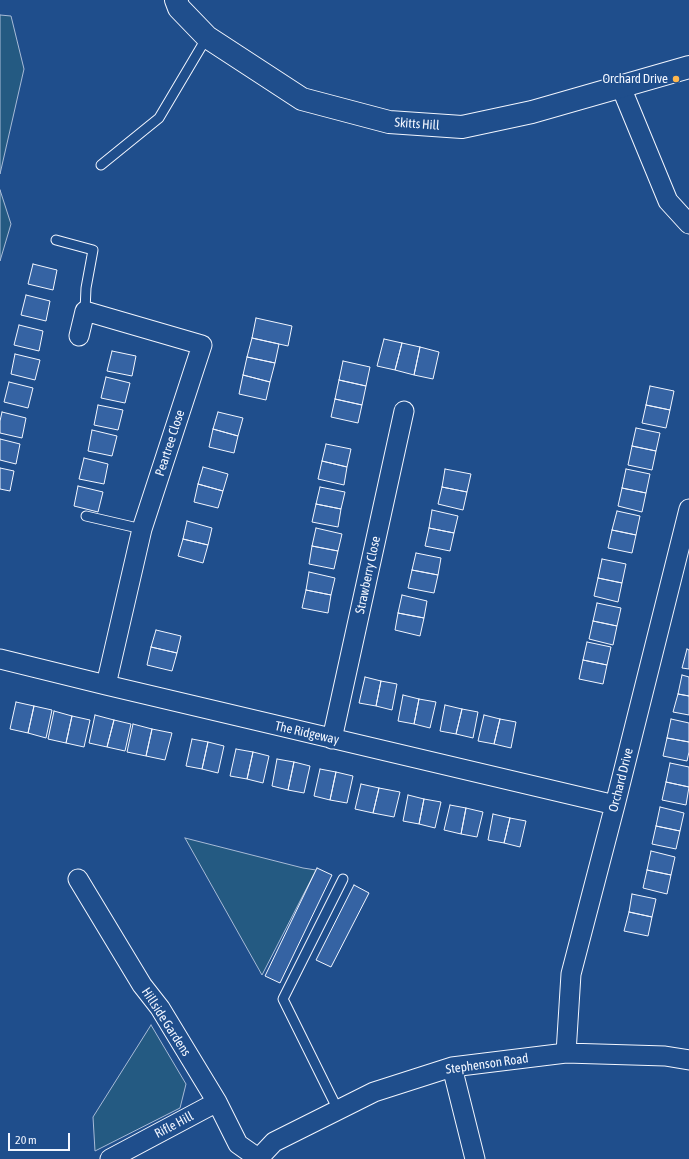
<!DOCTYPE html>
<html>
<head>
<meta charset="utf-8">
<style>
	body { margin:0 }
	#map { position:relative; width:689px; height:1159px; overflow:hidden; background:#1f4e8c; font-family:"Asap Condensed",sans-serif }
	canvas { display:block }
	.scale { position:absolute; left:8px; top:1133px; width:62px; height:18px; box-sizing:border-box; border:2px solid #f2f6ff; border-top:0; padding-left:5px; font-size:12px; line-height:14px; white-space:nowrap; color:#f2f6ff; -webkit-text-stroke:3px #1f4e8c; paint-order:stroke }
</style>
</head>
<body>
<div id="map">
<canvas width="689" height="1159"></canvas>
<div class="scale">20 m</div>
</div>
<script>
const context = document.querySelector('canvas').getContext('2d');
context.lineJoin = 'round';
function fillPath(path, color) { context.fillStyle = color; context.fill(path, 'evenodd'); }
const toPath = rows => new Path2D(rows.map(r => 'M' + r).join(''));
function strokePath(path, color, width, dash) { context.strokeStyle = color; context.lineWidth = width; context.lineCap = dash ? 'butt' : 'round'; context.setLineDash(dash || []); context.stroke(path); }
function drawText(font, color, halo, rows, align = 'center') {
  context.font = font + ' "Asap Condensed",sans-serif'; context.lineWidth = 3; context.setLineDash([]); context.textBaseline = 'middle'; context.strokeStyle = halo; context.fillStyle = color; for (const [text, x, y, turn = 0] of rows) {
    context.save(); context.translate(x, y); context.rotate((+turn || 0) * Math.PI / 180); context.textAlign = isNaN(turn) ? turn : align; if (halo) context.strokeText(text, 0, 0); context.fillText(text, 0, 0); context.restore();
  }
}
const green = toPath([
	[0,15,11,16,24,69,0,174,0,15],
	[0,190,11,224,0,261,0,190],
	[185,838,303,868,316,870,262,975,185,838],
	[151,1025,186,1084,180,1108,95,1151,93,1117,151,1025]
]);
fillPath(green, '#245a82');
strokePath(green, '#a8bbd7', 1);
const building = toPath([
	[33,264,57,270,53,290,28,284,33,264],
	[26,295,50,301,46,321,21,315,26,295],
	[256,318,292,326,288,346,252,338,256,318],
	[19,325,43,331,39,351,14,345,19,325],
	[252,338,279,344,275,363,247,357,252,338],
	[384,339,402,343,395,370,377,366,384,339],
	[402,343,420,347,414,375,395,370,402,343],
	[420,347,439,352,433,379,414,375,420,347],
	[112,351,136,356,132,376,107,371,112,351],
	[15,354,40,360,35,380,11,374,15,354],
	[247,357,275,363,270,382,243,375,247,357],
	[343,361,370,367,366,386,339,380,343,361],
	[243,375,270,382,266,400,239,394,243,375],
	[106,377,130,383,125,403,101,398,106,377],
	[339,380,366,386,362,405,335,399,339,380],
	[9,382,33,388,28,408,4,402,9,382],
	[650,386,674,391,670,410,646,405,650,386],
	[335,399,362,405,358,423,331,417,335,399],
	[98,405,123,410,118,430,94,425,98,405],
	[646,405,670,410,666,428,642,423,646,405],
	[2,412,26,418,22,438,0,433,0,421,2,412],
	[218,412,243,418,238,436,213,429,218,412],
	[636,428,660,433,656,451,632,446,636,428],
	[213,429,238,436,234,453,209,447,213,429],
	[92,430,117,436,112,456,88,451,92,430],
	[0,439,20,444,16,464,0,460,0,439],
	[326,444,351,449,347,467,322,461,326,444],
	[632,446,656,451,652,470,628,465,632,446],
	[84,458,108,464,104,484,79,479,84,458],
	[322,461,347,467,344,485,318,479,322,461],
	[203,467,228,474,223,491,198,484,203,467],
	[0,468,14,471,10,491,0,489,0,468],
	[445,469,471,474,467,492,442,487,445,469],
	[626,469,650,474,646,493,622,488,626,469],
	[198,484,223,491,218,508,194,502,198,484],
	[78,486,103,492,98,512,74,506,78,486],
	[320,487,345,492,341,509,316,504,320,487],
	[442,487,467,492,463,510,438,504,442,487],
	[622,488,646,493,642,512,618,506,622,488],
	[316,504,341,509,338,527,312,522,316,504],
	[432,510,458,516,454,533,429,528,432,510],
	[617,511,640,516,636,535,612,530,617,511],
	[187,521,212,528,208,545,183,539,187,521],
	[316,528,342,534,338,551,312,546,316,528],
	[429,528,454,533,450,551,425,546,429,528],
	[612,530,636,535,632,553,608,548,612,530],
	[183,539,208,545,203,563,178,556,183,539],
	[312,546,338,551,334,569,309,564,312,546],
	[416,553,441,558,438,575,412,570,416,553],
	[602,559,626,564,622,583,598,578,602,559],
	[412,570,438,575,434,593,408,588,412,570],
	[309,572,335,578,331,595,306,590,309,572],
	[598,578,622,583,618,602,594,596,598,578],
	[306,590,331,595,328,613,302,608,306,590],
	[402,595,427,601,424,618,398,613,402,595],
	[597,603,621,608,617,626,593,621,597,603],
	[398,613,424,618,420,636,395,630,398,613],
	[593,621,617,626,613,645,589,639,593,621],
	[156,630,181,636,177,653,151,647,156,630],
	[587,642,611,647,607,665,583,660,587,642],
	[151,647,177,653,172,671,147,665,151,647],
	[687,649,689,650,689,669,682,668,687,649],
	[583,660,607,665,603,684,579,679,583,660],
	[682,675,689,677,689,696,678,694,682,675],
	[365,677,381,681,376,706,359,703,365,677],
	[381,681,397,684,392,710,376,706,381,681],
	[678,694,689,696,689,715,673,712,678,694],
	[403,695,419,699,414,724,398,721,403,695],
	[419,699,436,702,430,728,414,724,419,699],
	[16,702,34,706,28,733,10,729,16,702],
	[445,705,462,709,456,734,440,731,445,705],
	[34,706,52,710,46,738,28,733,34,706],
	[462,709,478,712,473,738,456,734,462,709],
	[54,711,72,716,66,743,48,739,54,711],
	[95,715,114,720,107,747,89,743,95,715],
	[484,715,500,719,494,744,478,741,484,715],
	[72,716,90,720,84,747,66,743,72,716],
	[500,719,516,722,511,748,494,744,500,719],
	[671,719,689,723,689,742,667,738,671,719],
	[114,720,131,724,125,751,107,747,114,720],
	[133,724,152,729,146,756,127,752,133,724],
	[152,729,172,733,165,760,146,756,152,729],
	[667,738,689,742,689,752,687,761,663,756,667,738],
	[192,739,208,742,202,769,186,766,192,739],
	[208,742,224,746,218,773,202,769,208,742],
	[236,749,253,752,247,779,230,776,236,749],
	[253,752,269,756,263,783,247,779,253,752],
	[277,759,294,762,288,790,272,786,277,759],
	[294,762,310,766,304,793,288,790,294,762],
	[670,763,689,767,689,787,666,782,670,763],
	[320,769,336,772,330,800,314,796,320,769],
	[336,772,353,776,347,803,330,800,336,772],
	[666,782,689,787,686,805,662,800,666,782],
	[361,784,379,788,373,813,355,809,361,784],
	[379,788,400,792,394,817,373,813,379,788],
	[408,795,424,799,419,824,403,821,408,795],
	[424,799,441,802,435,828,419,824,424,799],
	[450,805,466,808,461,834,444,830,450,805],
	[660,807,684,813,680,831,656,826,660,807],
	[466,808,483,812,477,837,461,834,466,808],
	[493,814,510,818,504,843,488,840,493,814],
	[510,818,526,821,520,847,504,843,510,818],
	[656,826,680,831,676,849,652,844,656,826],
	[651,851,675,857,671,875,647,870,651,851],
	[317,868,332,875,280,983,265,976,317,868],
	[647,870,671,875,667,894,643,888,647,870],
	[354,885,369,893,331,967,316,960,354,885],
	[632,894,656,899,652,917,629,912,632,894],
	[629,912,652,917,648,936,624,931,629,912]
]);
fillPath(building, '#3563a3');
strokePath(building, '#f2f6ff', 1);
const lane = toPath([
	[101,165,159,118,207,37],
	[56,240,93,250,86,288,85,311],
	[86,516,142,529],
	[338,1110,283,999,343,879]
]);
const street = toPath([
	[621,87,668,201,689,224],
	[79,336,85,311,202,345,142,529,106,685],
	[0,659,106,685,615,805],
	[332,739,404,411],
	[78,879,142,985,160,1008,217,1102,238,1144,258,1158],
	[566,1053,571,974,615,805,689,509],
	[452,1067,475,1159],
	[110,1159,217,1102],
	[258,1159,274,1142,374,1092,452,1067,566,1053,665,1056,689,1060]
]);
const secondary = toPath([
	[176,0,179,8,207,37,302,99,389,122,462,127,532,112,689,67]
]);
strokePath(lane, '#f2f6ff', 11);
strokePath(street, '#f2f6ff', 21);
strokePath(secondary, '#f2f6ff', 24);
strokePath(lane, '#1f4e8c', 9);
strokePath(street, '#1f4e8c', 19);
strokePath(secondary, '#1f4e8c', 22);
for (const [x, y, r, color] of [
	[676,79,4,"#ffb74d"]
]) { const dot = new Path2D(); dot.arc(x, y, r, 0, 2 * Math.PI); context.fillStyle = color; context.fill(dot); strokePath(dot, '#1f4e8c', 1.5); }
drawText('13px', '#f2f6ff', '#1f4e8c', [
	["Orchard Drive",668,79]
], 'right');
drawText('13px', '#f2f6ff', '#1f4e8c', [
	["Skitts Hill",417,124,4],
	["Peartree Close",170,443,-72],
	["Strawberry Close",368,575,-78],
	["The Ridgeway",307,733,13],
	["Orchard Drive",621,780,-76],
	["Hillside Gardens",166,1022,57],
	["Stephenson Road",487,1064,-8],
	["Rifle Hill",174,1125,-28]
]);
</script>
</body>
</html>
